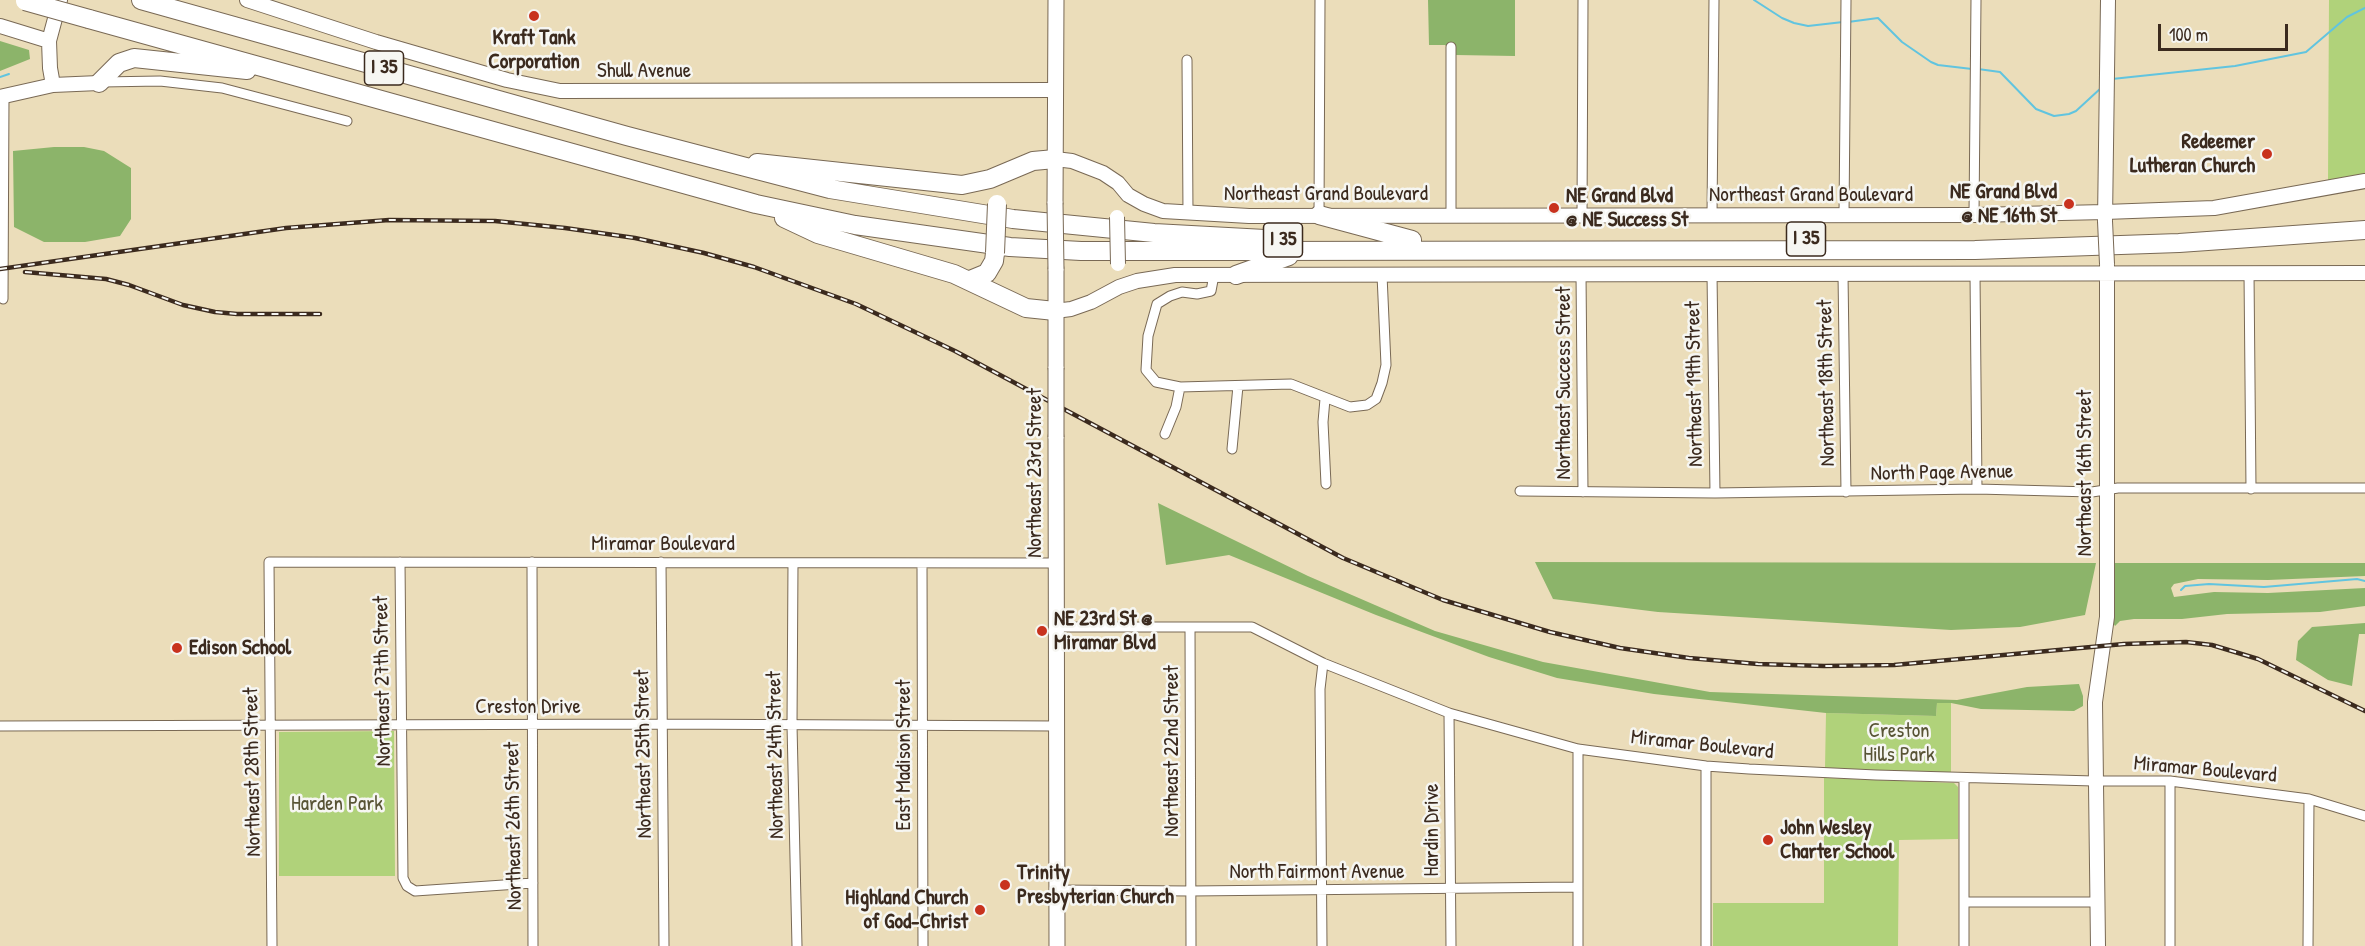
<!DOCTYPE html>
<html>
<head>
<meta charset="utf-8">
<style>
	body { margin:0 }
	#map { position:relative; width:2365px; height:946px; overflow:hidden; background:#ebddba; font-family:"Patrick Hand",sans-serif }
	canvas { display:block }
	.scale { position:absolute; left:2158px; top:24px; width:130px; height:27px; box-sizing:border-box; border:3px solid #3b2a1e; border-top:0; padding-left:8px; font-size:18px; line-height:21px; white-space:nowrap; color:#3b2a1e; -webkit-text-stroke:4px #f6f6f2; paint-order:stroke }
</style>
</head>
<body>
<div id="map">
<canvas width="2365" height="946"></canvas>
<div class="scale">100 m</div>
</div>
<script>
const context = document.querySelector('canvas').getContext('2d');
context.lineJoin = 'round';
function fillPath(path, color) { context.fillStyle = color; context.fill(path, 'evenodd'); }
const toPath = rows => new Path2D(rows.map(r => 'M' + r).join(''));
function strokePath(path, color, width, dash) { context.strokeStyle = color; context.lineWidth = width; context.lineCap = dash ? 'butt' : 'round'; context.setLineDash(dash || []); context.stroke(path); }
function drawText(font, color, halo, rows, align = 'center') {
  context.font = font + ' "Patrick Hand",sans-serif'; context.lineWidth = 5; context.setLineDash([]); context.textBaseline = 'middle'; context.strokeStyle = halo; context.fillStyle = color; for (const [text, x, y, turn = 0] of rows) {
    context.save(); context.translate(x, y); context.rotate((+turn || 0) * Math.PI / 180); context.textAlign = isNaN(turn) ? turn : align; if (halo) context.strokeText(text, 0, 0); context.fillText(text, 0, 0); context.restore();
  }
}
fillPath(toPath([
	[2329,0,2365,0,2365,174,2328,181],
	[1937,703,1951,703,1951,773,1825,768,1826,713,1936,716],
	[394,731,395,876,279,876,279,732],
	[1824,778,1954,783,1958,787,1958,839,1899,840,1898,946,1713,946,1713,903,1824,903]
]), '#b0d27a');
fillPath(toPath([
	[1428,0,1515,0,1515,56,1456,55,1445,45,1429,45],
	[0,41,29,50,30,59,0,71],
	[54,147,84,147,104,151,131,168,131,219,120,236,85,242,44,242,14,227,13,151],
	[1158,503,1308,576,1435,631,1543,662,1710,692,1957,700,2027,687,2079,684,2083,696,2083,706,2074,711,1981,709,1951,703,1937,703,1936,716,1826,713,1654,694,1557,678,1489,657,1376,615,1229,555,1166,565],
	[1535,562,2095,563,2096,563,2085,615,2020,627,1951,630,1658,612,1553,599],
	[2111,563,2365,563,2365,576,2268,580,2198,579,2174,584,2171,588,2174,597,2214,592,2268,593,2365,588,2365,606,2320,612,2227,614,2182,619,2134,619,2120,621,2115,626,2111,619],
	[2365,623,2365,634,2359,634,2352,686,2328,680,2296,660,2298,641,2312,627]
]), '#8cb46a');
strokePath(toPath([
	[1754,0,1782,18,1794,23,1808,26,1843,22],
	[1848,22,1878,18,1902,42,1931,62,1938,65,1972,69],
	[1978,69,2000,72,2036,109,2054,116,2069,114,2076,111,2101,88],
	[0,77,9,74],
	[2112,79,2235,66,2306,52,2347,17,2365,8],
	[2181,590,2185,586,2209,584,2264,587,2357,579,2365,581]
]), '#61c4df', 2);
const street = toPath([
	[1187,60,1188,214],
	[102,82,160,81,222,88,347,121],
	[1319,215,1320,0],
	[1451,215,1451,47],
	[1844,215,1846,0],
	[1974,215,1976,0],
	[1582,216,1583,0],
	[1712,216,1714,0],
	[2249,273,2251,489],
	[1581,274,1583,492],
	[1712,274,1715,493],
	[1843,274,1846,492],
	[1975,274,1977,489],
	[1214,275,1211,291,1197,294,1182,292,1170,296,1157,304,1148,336,1146,370,1156,382,1180,387,1291,384,1350,407,1367,405,1376,399,1382,383,1386,365,1382,275],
	[3,299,4,96],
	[1325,399,1323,422,1326,484],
	[1165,434,1176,407,1180,387],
	[1232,449,1238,386],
	[1520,491,1715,493,1977,489,2092,492,2118,488,2365,488],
	[400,562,403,878,407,886,415,891,533,883],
	[532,562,533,946],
	[661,562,664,946],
	[793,563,792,725,797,946],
	[922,564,923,946],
	[1056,627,1252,627,1323,663,1449,713,1578,749,1706,766,1749,769,1876,775,2094,781,2170,781,2309,799,2365,816],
	[1190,627,1191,946],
	[1449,713,1451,946],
	[0,726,661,724,1056,726],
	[1578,749,1578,946],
	[1056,890,1191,891,1578,887],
	[1964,902,2098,902],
	[272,946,269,562,1056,563],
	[1322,946,1320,689,1323,663],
	[1706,946,1706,766],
	[1964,946,1964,778],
	[2170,946,2170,781],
	[2308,946,2309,799]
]);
const secondary = toPath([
	[247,0,376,42,507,80,560,91,1055,90],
	[0,26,49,41],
	[53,85,50,68,49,41,60,0],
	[0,97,53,85,99,83],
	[1055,159,1072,161,1103,173,1118,183,1128,195,1144,204,1163,211,1249,216,1974,215,2105,212,2214,208,2365,181],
	[2105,220,2108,0],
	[1055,311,1071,309,1091,302,1119,287,1137,281,1175,275,2365,273],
	[2098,946,2095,702,2107,617,2107,266]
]);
const primary = toPath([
	[1055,203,1056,0],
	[1056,368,1056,269],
	[1056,437,1057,946]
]);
const highway = toPath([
	[141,0,627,136,830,189,1013,219,1154,233,1265,239],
	[89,19,756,204,855,225,1010,247,1081,251,1243,251,1975,250,2179,243,2365,230],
	[99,83,119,63,134,58,247,70],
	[757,163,962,185,990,179,1033,161,1055,159],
	[1319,215,1412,240],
	[784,218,818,234,954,274,1026,308,1055,311],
	[1236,275,1289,256],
	[970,280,987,273,994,261,995,253]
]);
strokePath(street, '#796955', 11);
strokePath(secondary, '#796955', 16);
strokePath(primary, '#796955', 17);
strokePath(highway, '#796955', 20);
strokePath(street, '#fff', 9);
strokePath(secondary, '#fff', 14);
strokePath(primary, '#fff', 15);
strokePath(highway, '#fff', 18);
const rail = toPath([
	[0,269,286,228,389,220,495,221,565,228,635,238,704,253,754,267,856,304,955,351,1343,558,1443,600,1550,632,1620,648,1689,658,1758,664,1824,666,1894,665,2124,644,2186,642,2212,645,2258,659,2365,711],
	[25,272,106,279,129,285,183,305,215,312,237,314,320,314]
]);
strokePath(rail, '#3b2a1e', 4.5);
strokePath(rail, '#f6f6f2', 2, [7]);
const secondaryBridge = toPath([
	[1117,217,1118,264],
	[2105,221,2107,264]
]);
const primaryBridge = toPath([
	[1055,203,1056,269],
	[1056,368,1056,437]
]);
const highwayBridge = toPath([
	[25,1,89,19],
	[995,253,997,204]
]);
strokePath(secondaryBridge, '#796955', 16, []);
strokePath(primaryBridge, '#796955', 17, []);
strokePath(highwayBridge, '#796955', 20, []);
strokePath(secondaryBridge, '#fff', 14);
strokePath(primaryBridge, '#fff', 15);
strokePath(highwayBridge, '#fff', 18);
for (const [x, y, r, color] of [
	[534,16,6,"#c8321e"],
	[2267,154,6,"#c8321e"],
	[2069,204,6,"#c8321e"],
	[1554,208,6,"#c8321e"],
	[1042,631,6,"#c8321e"],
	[177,648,6,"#c8321e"],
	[1768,840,6,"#c8321e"],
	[1005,885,6,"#c8321e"],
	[980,910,6,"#c8321e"]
]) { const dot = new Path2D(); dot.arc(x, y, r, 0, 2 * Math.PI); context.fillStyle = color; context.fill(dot); strokePath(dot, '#f6f6f2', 2); }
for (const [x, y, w] of [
	[384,68,39],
	[1806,239,39],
	[1283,240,39]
]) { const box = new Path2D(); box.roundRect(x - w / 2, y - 17, w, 34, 4.5); context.fillStyle = '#f6f6f2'; context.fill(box); strokePath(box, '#3b2a1e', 1.5); }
drawText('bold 20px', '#3b2a1e', null, [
	["I 35",384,68],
	["I 35",1806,239],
	["I 35",1283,240]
]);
drawText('bold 21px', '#3b2a1e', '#f6f6f2', [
	["Kraft Tank",534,38,"center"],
	["Corporation",534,62,"center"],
	["Redeemer",2255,142,"right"],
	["Lutheran Church",2255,166,"right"],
	["NE Grand Blvd",2057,192,"right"],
	["@ NE 16th St",2057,216,"right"],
	["NE Grand Blvd",1566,196],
	["@ NE Success St",1566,220],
	["NE 23rd St @",1054,619],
	["Miramar Blvd",1054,643],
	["Edison School",189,648],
	["John Wesley",1780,828],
	["Charter School",1780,852],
	["Trinity",1017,873],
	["Presbyterian Church",1017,897],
	["Highland Church",968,898,"right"],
	["of God-Christ",968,922,"right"]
], 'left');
drawText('21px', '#3b2a1e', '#f6f6f2', [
	["Shull Avenue",644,71],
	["Northeast Grand Boulevard",1326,194],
	["Northeast Grand Boulevard",1811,195],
	["Northeast Success Street",1564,383,-90],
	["Northeast 18th Street",1827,383,-91],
	["Northeast 19th Street",1695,384,-91],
	["Northeast 23rd Street",1035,473,-90],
	["North Page Avenue",1942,473,-1],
	["Northeast 16th Street",2085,473,-90],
	["Miramar Boulevard",663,544],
	["Northeast 27th Street",383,681,-91],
	["Creston Drive",528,707],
	["Miramar Boulevard",1702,745,6],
	["Northeast 22nd Street",1172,751,-90],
	["Northeast 25th Street",644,754,-91],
	["Northeast 24th Street",776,755,-91],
	["East Madison Street",904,755,-90],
	["Miramar Boulevard",2205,770,5],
	["Northeast 28th Street",253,772,-91],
	["Northeast 26th Street",514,826,-91],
	["Hardin Drive",1432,830,-90],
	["North Fairmont Avenue",1317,872]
]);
drawText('21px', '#585435', '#f6f6f2', [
	["Creston",1899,731],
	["Hills Park",1899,755],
	["Harden Park",337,804]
]);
</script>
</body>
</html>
